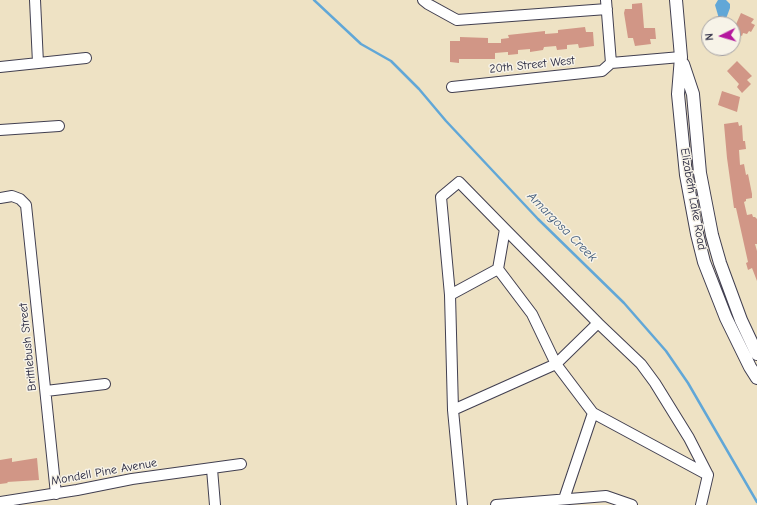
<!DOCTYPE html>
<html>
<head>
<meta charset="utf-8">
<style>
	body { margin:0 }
	#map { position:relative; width:757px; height:505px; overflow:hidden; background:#eee2c4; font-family:"Comic Neue",sans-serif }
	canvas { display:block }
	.north { position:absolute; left:701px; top:16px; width:40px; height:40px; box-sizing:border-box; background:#f7f3e8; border:1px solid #a29fa3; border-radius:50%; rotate:265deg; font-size:11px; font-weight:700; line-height:16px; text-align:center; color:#22223b }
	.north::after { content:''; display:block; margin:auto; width:14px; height:18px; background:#b5179e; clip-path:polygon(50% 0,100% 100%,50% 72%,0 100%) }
</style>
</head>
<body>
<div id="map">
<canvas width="757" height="505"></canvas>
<div class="north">N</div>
</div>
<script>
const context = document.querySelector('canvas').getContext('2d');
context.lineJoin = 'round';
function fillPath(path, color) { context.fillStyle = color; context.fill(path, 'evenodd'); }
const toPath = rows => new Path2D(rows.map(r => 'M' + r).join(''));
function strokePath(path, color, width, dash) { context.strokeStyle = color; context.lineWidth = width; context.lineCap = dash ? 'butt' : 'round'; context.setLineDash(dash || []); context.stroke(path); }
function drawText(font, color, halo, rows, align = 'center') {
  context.font = font + ' "Comic Neue",sans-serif'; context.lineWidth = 3; context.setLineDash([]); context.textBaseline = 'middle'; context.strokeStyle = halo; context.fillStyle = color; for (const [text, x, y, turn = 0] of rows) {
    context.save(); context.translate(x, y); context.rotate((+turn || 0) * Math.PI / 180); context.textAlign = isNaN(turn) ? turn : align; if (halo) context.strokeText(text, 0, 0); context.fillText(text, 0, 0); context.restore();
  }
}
fillPath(toPath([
	[718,0,726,0,730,4,730,8,724,24,720,22,715,5]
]), '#61a7d7');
strokePath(toPath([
	[314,0,361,44,391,61,419,89,446,121,538,219,624,303,666,351,688,383,757,502]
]), '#61a7d7', 2.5);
fillPath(toPath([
	[642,3,644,28,655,28,656,39,650,39,651,44,635,46,633,38,628,38,624,13,625,9,632,9,632,4],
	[741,13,754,19,751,23,755,25,751,32,749,31,747,34,743,33,742,36,733,31],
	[585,27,586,32,593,32,594,46,579,48,578,44,567,45,567,49,557,50,556,46,544,47,543,50,530,52,530,49,518,50,518,54,508,55,508,52,507,52,495,53,495,59,459,59,459,63,450,62,450,41,460,41,460,37,488,38,488,43,501,43,501,39,509,38,508,35,545,31,545,34,558,33,558,30],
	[737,61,752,76,747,80,751,84,742,93,737,87,739,84,727,71],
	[722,91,740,97,737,112,718,105],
	[738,122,739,126,742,125,743,141,745,141,746,149,739,150,740,165,744,164,746,175,748,174,752,194,752,198,746,199,746,201,744,202,747,215,752,214,753,217,755,217,757,219,757,244,755,244,757,251,757,281,752,268,748,270,746,263,748,262,736,208,734,208,727,158,724,124],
	[12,458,12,462,37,458,39,480,7,482,8,483,0,484,0,460]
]), '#d19686');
const minor = toPath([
	[35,0,38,63],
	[423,0,428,4,457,20,607,9],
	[606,0,611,63],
	[611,63,681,57],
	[0,67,86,58],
	[452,87,602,71,611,63],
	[0,130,59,126],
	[0,198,12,196,20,199,26,205,56,494],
	[498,269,532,314,556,364,593,413,708,475,701,505],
	[450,295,453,410,462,505],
	[598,323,641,364,655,383,689,438,708,475],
	[46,391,105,384],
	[453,410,556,364,598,323,505,229,459,182,441,197,450,295,498,269,505,229],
	[212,469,215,505],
	[564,499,593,413],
	[0,502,77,490,132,479,241,464],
	[496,505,606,496,632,505]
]);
const major = toPath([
	[676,0,681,57,678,94,686,175,697,234,704,262,726,318,750,367,757,378],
	[683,64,693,94,700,173,712,235,720,263,741,320,757,354]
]);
strokePath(minor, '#413f50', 12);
strokePath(major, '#413f50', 14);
strokePath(minor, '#fff', 10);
strokePath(major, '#fff', 12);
drawText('12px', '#22223b', '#f7f3e8', [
	["20th Street West",532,65,-6],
	["Elizabeth Lake Road",693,199,80],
	["Brittlebush Street",28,347,-96],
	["Mondell Pine Avenue",104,472,-10]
]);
drawText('italic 13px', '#3b5779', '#f7f3e8', [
	["Amargosa Creek",562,227,45]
]);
</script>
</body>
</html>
